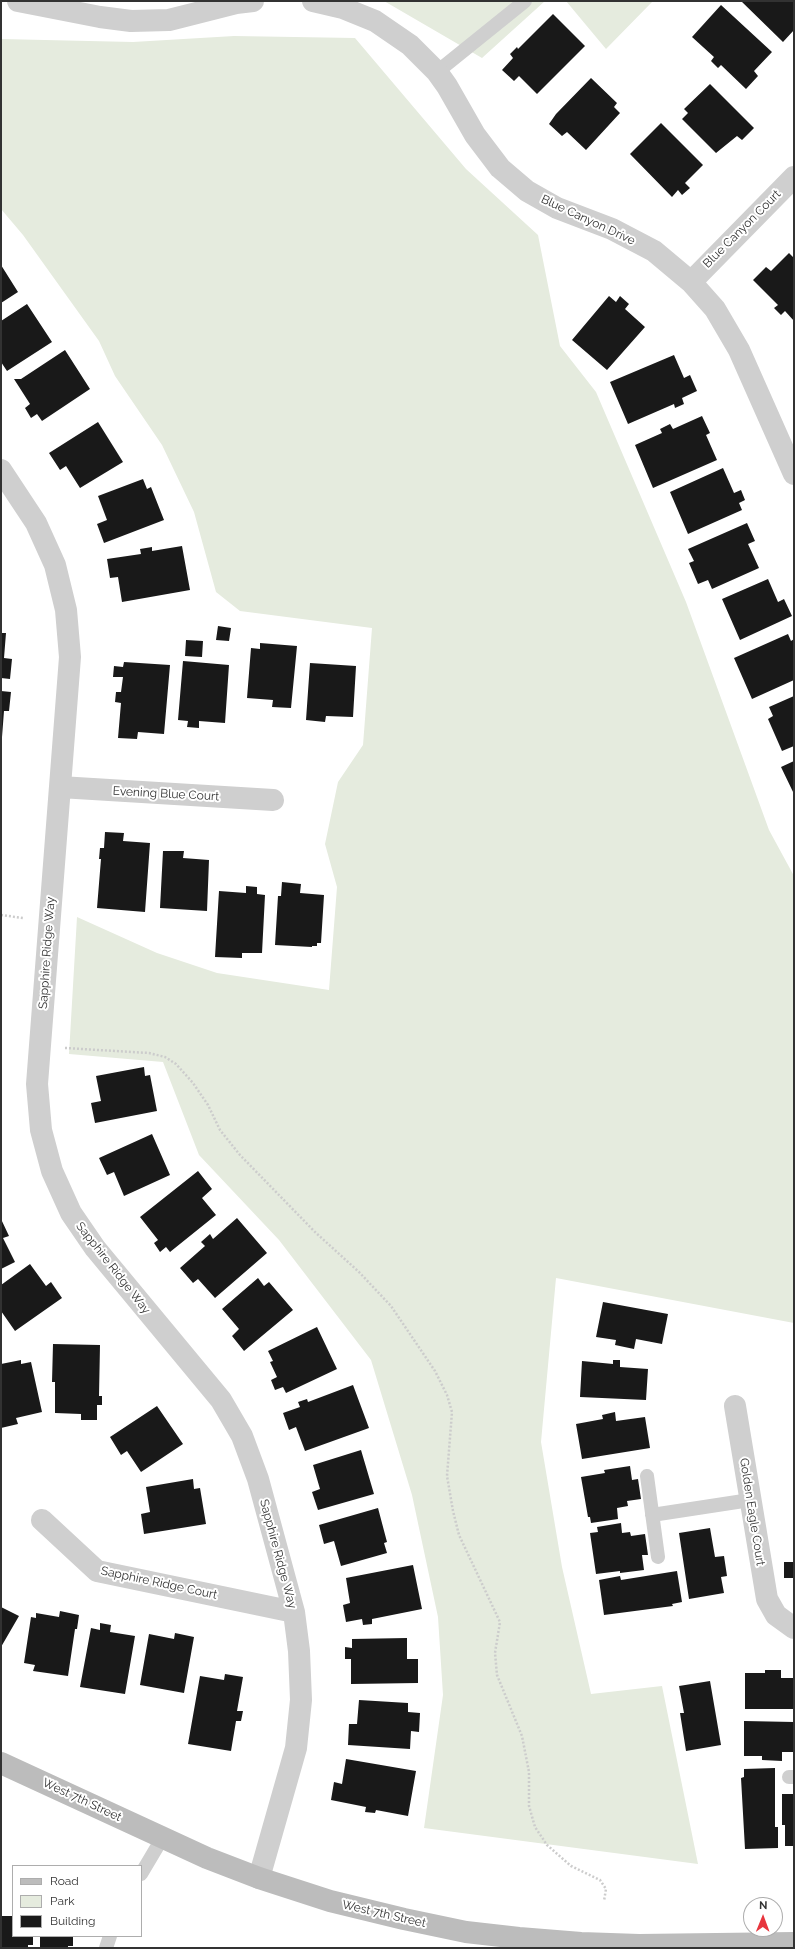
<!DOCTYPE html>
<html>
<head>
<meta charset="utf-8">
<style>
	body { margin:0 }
	#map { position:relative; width:795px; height:1949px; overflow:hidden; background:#fff; font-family:Raleway,sans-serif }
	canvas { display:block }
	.frame { position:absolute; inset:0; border:2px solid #323232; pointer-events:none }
	.legend { position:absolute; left:12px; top:1865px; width:130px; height:72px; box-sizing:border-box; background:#fff; border:1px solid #adadad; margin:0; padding:5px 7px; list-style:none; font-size:12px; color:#323232 }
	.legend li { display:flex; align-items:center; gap:8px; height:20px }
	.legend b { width:20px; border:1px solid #adadad }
	.north { position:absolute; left:743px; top:1897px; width:40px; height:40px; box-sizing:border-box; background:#fff; border:1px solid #adadad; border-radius:50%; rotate:1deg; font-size:11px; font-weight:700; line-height:16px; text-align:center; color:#323232 }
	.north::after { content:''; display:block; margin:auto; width:14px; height:18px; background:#e7363e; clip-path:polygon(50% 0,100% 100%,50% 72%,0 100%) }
</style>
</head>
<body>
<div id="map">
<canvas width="795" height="1949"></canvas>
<div class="frame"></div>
<ul class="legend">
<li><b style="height:5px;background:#bcbcbc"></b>Road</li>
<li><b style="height:11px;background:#e5ebde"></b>Park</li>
<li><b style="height:11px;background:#191919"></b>Building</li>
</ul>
<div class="north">N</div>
</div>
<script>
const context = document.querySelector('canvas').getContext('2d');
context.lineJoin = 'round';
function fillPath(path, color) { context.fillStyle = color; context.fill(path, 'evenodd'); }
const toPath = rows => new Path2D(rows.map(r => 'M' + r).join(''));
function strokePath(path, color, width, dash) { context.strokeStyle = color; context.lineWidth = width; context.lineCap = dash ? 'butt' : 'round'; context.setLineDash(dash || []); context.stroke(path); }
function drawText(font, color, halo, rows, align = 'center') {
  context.font = font + ' Raleway,sans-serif'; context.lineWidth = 4; context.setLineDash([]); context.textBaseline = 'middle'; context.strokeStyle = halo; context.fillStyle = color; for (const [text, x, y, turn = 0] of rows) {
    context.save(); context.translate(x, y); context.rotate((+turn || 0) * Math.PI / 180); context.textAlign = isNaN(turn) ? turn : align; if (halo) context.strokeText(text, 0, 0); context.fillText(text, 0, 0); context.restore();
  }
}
fillPath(toPath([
	[384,1,545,1,482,58],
	[566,1,653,1,606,49],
	[234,36,355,38,466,169,538,235,560,346,596,392,686,602,769,830,794,876,794,1323,556,1278,541,1442,562,1567,591,1694,662,1686,698,1864,424,1828,443,1695,438,1617,412,1495,371,1360,279,1240,199,1155,163,1062,69,1054,77,917,157,953,217,973,329,990,337,887,325,844,338,782,363,745,372,628,240,611,216,592,194,512,162,445,115,376,99,341,23,235,1,209,1,39,133,42]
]), '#e5ebde');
fillPath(toPath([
	[741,1,794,1,794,30,783,42],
	[721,5,772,52,754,71,758,76,746,89,721,65,718,68,711,61,714,57,692,37],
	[553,14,585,46,537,94,519,76,514,81,502,70,513,58,510,54,517,47,518,49],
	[591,78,617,103,614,107,620,113,586,150,567,132,562,136,549,124,556,114],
	[710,84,754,128,742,140,737,136,716,153,682,119,688,113,684,109],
	[661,123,703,165,685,183,690,188,682,195,678,190,672,197,630,154],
	[789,253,794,258,794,321,785,311,781,315,774,308,778,305,753,280,766,267,771,271],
	[1,265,18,292,1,303],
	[609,296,616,302,620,296,629,304,625,309,645,327,607,370,572,340],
	[27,304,52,342,7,371,1,362,1,321],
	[65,350,90,389,42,421,37,414,31,418,25,408,30,404,14,379,21,379],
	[674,355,684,378,690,375,697,391,682,398,684,404,675,408,674,404,628,424,610,382],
	[702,416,710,433,706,435,717,460,653,488,635,445,662,433,660,429,670,424,673,429],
	[98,422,123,462,80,488,66,466,60,470,49,453],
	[723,468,734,493,741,490,745,500,739,503,742,510,688,534,670,492],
	[143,479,147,489,151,487,164,520,104,543,97,524,107,520,98,496],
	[747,523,755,541,748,544,759,568,712,589,708,580,698,584,689,563,694,561,688,549],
	[182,546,190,590,122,602,118,577,110,578,107,559,141,554,140,549,152,547,152,551],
	[768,579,778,602,784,599,792,616,740,640,722,599],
	[218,626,231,628,229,641,216,640],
	[1,633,6,633,4,658,12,659,10,679,1,678],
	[788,634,791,641,794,639,794,680,752,699,734,658],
	[186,640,203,641,202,657,185,656],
	[260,643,297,646,291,708,272,707,273,700,247,698,251,648,260,649],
	[183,661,229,665,225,723,199,721,199,728,187,727,188,721,178,720],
	[124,662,170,665,164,734,138,732,137,739,118,738,121,703,115,702,116,692,121,692,123,677,113,677,114,666,123,667],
	[310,663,356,666,353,717,326,716,325,722,306,720],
	[1,691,11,692,9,711,4,711,2,737],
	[794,696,794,746,782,751,768,719,773,716,769,707],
	[794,761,794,794,781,767],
	[105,832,124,833,123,841,150,843,145,912,97,908,101,859,99,859,100,848,104,848],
	[163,851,184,851,183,858,209,860,207,911,160,908],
	[282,882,301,884,300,893,324,895,321,943,317,943,317,946,312,946,312,947,275,945,278,896,281,896],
	[246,886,257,887,257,894,265,895,262,953,242,953,242,958,215,957,219,891,246,893],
	[144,1067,145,1076,150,1075,157,1111,95,1123,91,1103,101,1101,96,1076],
	[152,1134,170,1175,124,1196,114,1172,107,1175,99,1158],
	[198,1171,212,1189,202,1198,216,1215,170,1252,166,1247,160,1252,154,1243,158,1240,140,1217],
	[237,1218,267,1253,215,1298,198,1279,193,1283,180,1268,205,1246,201,1242,210,1234,213,1239],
	[1,1219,9,1236,3,1238,15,1262,1,1269],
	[30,1264,46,1286,51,1282,62,1298,15,1331,1,1311,1,1285],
	[258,1278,264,1286,269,1282,293,1310,244,1351,232,1336,239,1329,222,1309],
	[603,1302,668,1314,662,1344,636,1339,634,1349,615,1345,616,1340,596,1337],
	[317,1327,337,1369,286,1393,283,1387,275,1390,271,1380,277,1377,270,1362,273,1361,268,1351],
	[53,1344,100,1345,99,1396,102,1396,102,1405,97,1405,97,1420,81,1420,81,1414,55,1413,55,1382,52,1382],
	[21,1360,21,1364,31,1362,42,1412,16,1418,18,1424,1,1428,1,1364],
	[613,1360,620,1360,620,1367,648,1369,646,1400,580,1397,582,1361,613,1364],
	[353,1385,369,1428,305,1451,296,1427,289,1430,283,1413,300,1407,298,1402,307,1399,308,1402],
	[157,1406,183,1444,141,1472,127,1451,121,1455,110,1437],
	[615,1412,616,1421,645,1417,650,1448,582,1459,576,1424,603,1419,602,1415],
	[361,1450,374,1494,318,1510,312,1492,320,1489,313,1465],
	[630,1466,632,1480,638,1479,641,1499,627,1501,628,1506,617,1508,618,1519,591,1523,590,1517,588,1517,581,1477,605,1473,604,1470],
	[193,1479,194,1489,200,1488,206,1524,144,1534,141,1514,150,1512,146,1487],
	[378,1508,387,1542,384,1543,387,1553,341,1566,334,1541,324,1544,319,1525],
	[621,1523,622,1533,630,1532,631,1536,645,1534,648,1555,642,1555,644,1570,620,1573,620,1571,596,1574,590,1533,598,1532,597,1527],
	[710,1528,715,1557,724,1556,727,1576,721,1577,724,1593,689,1599,679,1533],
	[784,1562,794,1562,794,1578,784,1578],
	[413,1565,422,1609,372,1619,372,1624,363,1625,362,1619,346,1622,343,1605,350,1603,346,1578],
	[677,1571,682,1602,672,1604,673,1606,604,1615,599,1580,620,1576,621,1580],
	[1,1607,19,1616,1,1647],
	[60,1611,79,1615,77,1629,75,1629,68,1676,33,1671,35,1665,24,1663,31,1617,36,1618,36,1613,59,1617],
	[100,1623,111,1625,110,1632,135,1636,125,1694,80,1687,91,1628,100,1630],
	[175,1633,194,1637,184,1693,140,1685,149,1634,174,1639],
	[407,1638,407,1659,418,1659,418,1683,351,1684,351,1659,345,1659,345,1647,352,1648,352,1639],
	[765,1670,781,1670,781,1678,794,1678,794,1709,745,1709,745,1673,765,1673],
	[225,1674,243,1677,237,1711,243,1711,241,1721,236,1721,231,1751,188,1744,200,1676,224,1680],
	[710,1681,721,1745,686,1751,680,1713,684,1713,679,1686],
	[359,1700,408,1703,408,1712,420,1713,419,1732,411,1731,410,1749,348,1745,349,1724,357,1724],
	[744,1721,794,1722,794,1752,782,1752,782,1761,762,1760,762,1756,744,1756],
	[346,1759,416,1771,408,1816,376,1810,375,1813,365,1812,366,1807,331,1800,334,1782,342,1784],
	[775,1768,775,1827,778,1827,778,1848,745,1849,741,1778,744,1777,744,1769],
	[782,1794,794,1794,794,1846,785,1846,785,1825,782,1825],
	[1,1916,13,1916,13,1936,33,1936,33,1945,28,1945,28,1948,1,1948],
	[40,1936,73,1936,73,1946,68,1946,68,1948,40,1948]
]), '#191919');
strokePath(toPath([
	[1,915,23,918],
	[65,1048,149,1053,165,1057,176,1064,193,1083,208,1105,220,1130,240,1155,315,1232,359,1272,391,1306,435,1371,447,1395,452,1412,447,1476,453,1511,459,1535,500,1622,495,1653,497,1675,522,1736,529,1772,529,1806,535,1827,547,1845,571,1866,600,1880,606,1889,604,1901]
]), '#ccc', 2.5, [2, 2]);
strokePath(toPath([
	[437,72,525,1],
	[647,1476,658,1557],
	[652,1515,750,1500],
	[789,1777,794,1777],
	[141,1874,163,1837],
	[106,1948,110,1936]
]), '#cfcfcf', 14);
strokePath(toPath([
	[18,1,100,17,131,21,169,20,236,3,253,1],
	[313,1,343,8,375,21,410,45,437,72,447,86,475,135,500,168,527,191,557,208,612,229,654,251,691,282,715,309,739,350,794,474],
	[691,282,794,177],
	[1,470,36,523,55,565,66,610,70,657,37,1084,41,1130,52,1171,71,1213,95,1248,221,1400,242,1436,258,1479,294,1612,299,1651,301,1700,296,1748,259,1878],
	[60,787,273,800],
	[735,1406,767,1599,776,1615,794,1628],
	[42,1520,97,1571,294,1612]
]), '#cfcfcf', 22);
strokePath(toPath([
	[1,1763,207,1858,259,1878,330,1901,404,1919,466,1932,519,1938,581,1943,639,1945,794,1943]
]), '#bcbcbc', 22);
drawText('12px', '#323232', '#fff', [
	["Blue Canyon Drive",588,220,25],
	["Blue Canyon Court",742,229,-45],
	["Evening Blue Court",166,794,3],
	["Sapphire Ridge Way",47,953,-86],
	["Sapphire Ridge Way",113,1268,52],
	["Golden Eagle Court",752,1512,81],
	["Sapphire Ridge Way",278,1554,75],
	["Sapphire Ridge Court",159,1583,12],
	["West 7th Street",82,1800,25],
	["West 7th Street",384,1914,13]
]);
</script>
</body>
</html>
